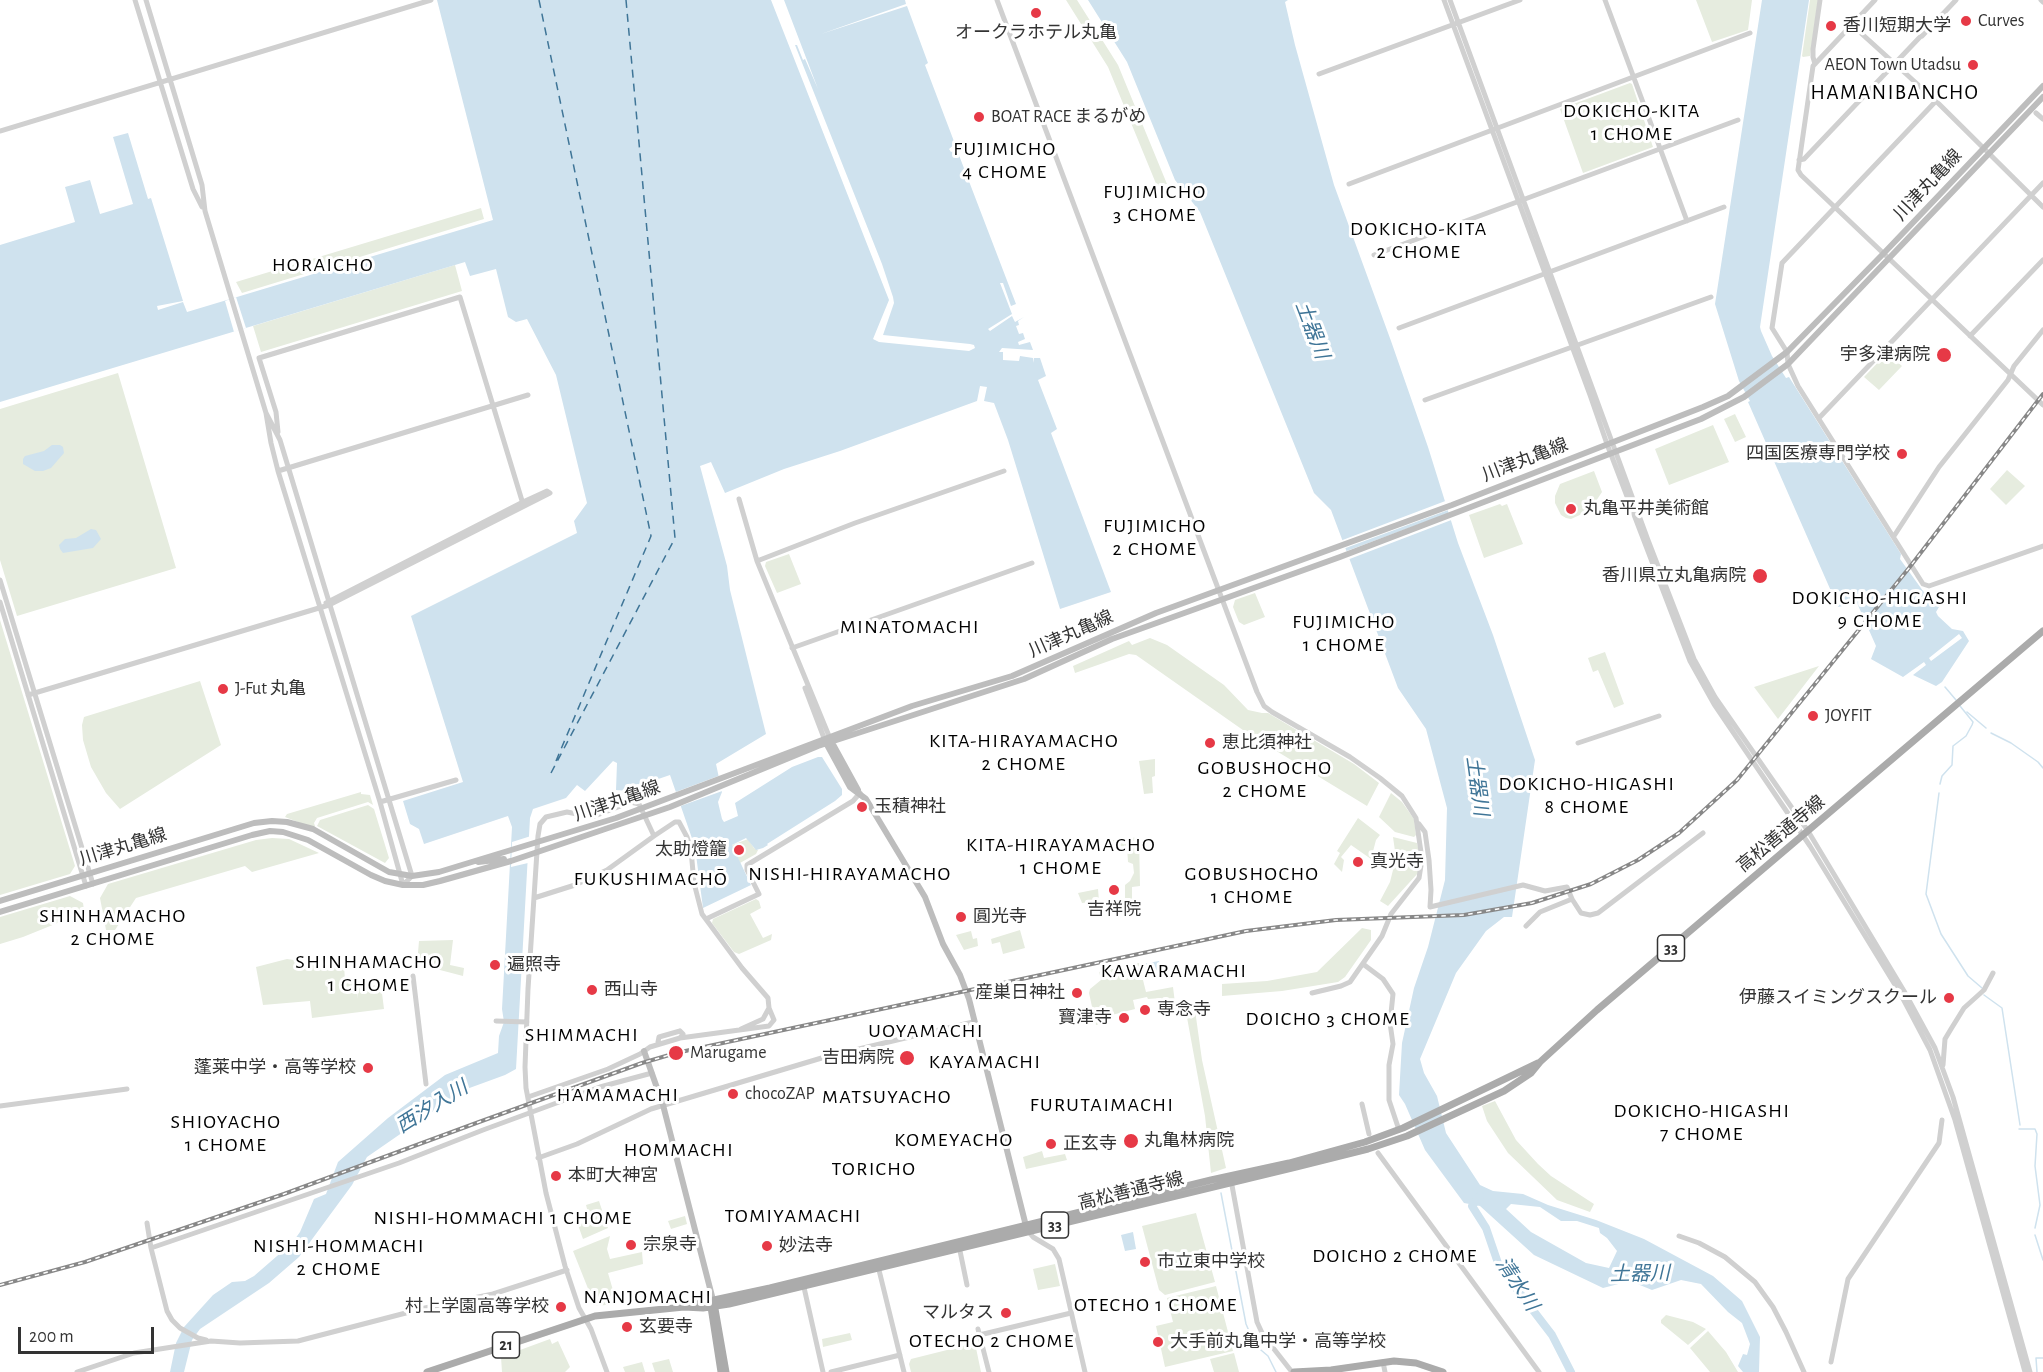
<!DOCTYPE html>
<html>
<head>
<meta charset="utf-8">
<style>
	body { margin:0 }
	#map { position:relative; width:2043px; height:1372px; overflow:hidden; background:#fff; font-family:"Alegreya Sans",sans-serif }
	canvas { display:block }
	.scale { position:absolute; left:18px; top:1327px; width:136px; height:27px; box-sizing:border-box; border:3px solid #333; border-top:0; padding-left:8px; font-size:18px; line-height:21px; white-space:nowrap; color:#333; -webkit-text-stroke:4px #fff; paint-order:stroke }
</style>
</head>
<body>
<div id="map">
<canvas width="2043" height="1372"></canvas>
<div class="scale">200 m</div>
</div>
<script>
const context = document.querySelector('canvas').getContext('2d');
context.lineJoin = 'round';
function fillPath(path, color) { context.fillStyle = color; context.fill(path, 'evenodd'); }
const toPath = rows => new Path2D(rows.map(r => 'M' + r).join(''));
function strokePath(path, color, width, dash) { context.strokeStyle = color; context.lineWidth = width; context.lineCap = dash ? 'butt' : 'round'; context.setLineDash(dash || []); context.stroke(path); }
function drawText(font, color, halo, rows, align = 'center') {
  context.font = font + ' "Alegreya Sans","Noto Sans JP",sans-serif'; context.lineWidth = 6; context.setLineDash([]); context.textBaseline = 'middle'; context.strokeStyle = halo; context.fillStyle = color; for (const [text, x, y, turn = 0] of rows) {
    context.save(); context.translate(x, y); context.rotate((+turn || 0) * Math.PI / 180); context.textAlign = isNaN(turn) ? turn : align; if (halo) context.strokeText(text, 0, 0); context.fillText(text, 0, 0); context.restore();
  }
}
fillPath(toPath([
	[1066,0,1077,0,1118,65,1167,184,1157,186,1108,67],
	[1696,0,1752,0,1748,30,1712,42],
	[1810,0,1818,0,1810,56,1803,57,1802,56],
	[1630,83,1632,84,1653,147,1583,173,1560,109],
	[481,208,484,219,242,293,236,282],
	[455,265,462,291,261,352,253,326],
	[1887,353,1902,366,1879,390,1864,377],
	[118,373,176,568,17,616,0,560,0,409],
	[1735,414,1746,437,1735,442,1724,419],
	[1713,425,1729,462,1669,485,1655,449],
	[2007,470,2025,486,2006,505,1990,489],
	[1594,471,1602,492,1594,504,1582,514,1571,519,1566,518,1561,515,1555,503,1555,496,1560,484],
	[1500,504,1502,506,1507,504,1523,544,1484,558,1469,515],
	[789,554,801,584,777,593,765,566,766,562],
	[1255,593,1265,617,1244,625,1239,622,1233,607,1235,600],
	[0,620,75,866,70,874,0,895],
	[1150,638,1167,645,1224,685,1248,710,1262,713,1268,713,1354,764,1379,783,1367,806,1250,735,1136,655,1129,654,1075,673,1073,666,1129,641,1132,645],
	[1605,652,1624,704,1614,708,1598,670,1593,672,1588,658],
	[1819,666,1778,719,1754,687],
	[200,681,221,745,120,809,106,793,91,767,83,740,82,725,84,717],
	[1155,759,1155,776,1152,777,1153,793,1144,794,1139,761],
	[361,792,361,794,370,795,373,805,368,802,317,818,314,823,316,829,285,817,287,814],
	[1391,793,1402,802,1414,819,1416,835,1414,837,1395,832,1379,817],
	[368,805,374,809,389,858,385,863,317,826,320,820],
	[1358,818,1380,835,1376,840,1371,859,1351,845,1341,857,1344,860,1342,872,1334,864,1340,853,1337,851],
	[1139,837,1140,886,1132,887,1132,915,1119,913,1120,904,1125,904,1125,885,1130,881,1134,873,1133,864,1128,862,1127,846,1107,847,1107,841],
	[1393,837,1417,843,1420,856,1419,872,1388,906,1380,901,1390,882,1396,858],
	[272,838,289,839,319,853,252,872,245,866,136,898,115,930,106,930,100,898,108,884,256,840],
	[748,839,754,848,758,850,756,854,740,863,732,845],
	[1098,889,1099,901,1082,903,1078,893],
	[70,896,83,903,85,917,65,920,23,937,0,944,0,917],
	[756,899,759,901,761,908,750,914,763,938,772,934,771,940,739,954,734,952,712,923,713,919],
	[1362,928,1371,930,1371,940,1345,977,1338,982,1282,991,1222,996,1222,984,1267,981,1317,972],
	[1020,930,1025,948,1003,954,1000,942,992,944,991,939],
	[971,931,973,939,977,938,978,946,964,950,956,935],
	[453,940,450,965,464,968,463,976,417,964,419,941],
	[287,959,313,963,337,964,344,966,345,980,356,980,358,999,358,987,381,985,384,1009,312,1018,310,1001,263,1005,256,967],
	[1139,963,1142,973,1137,974,1139,980,1143,980,1146,992,1173,987,1176,1011,1164,1014,1161,998,1148,999,1147,997,1133,1000,1135,1009,1104,1017,1104,1023,1096,1025,1089,993,1090,989,1101,980,1099,972],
	[1195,1010,1202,1060,1226,1168,1211,1173,1205,1116,1186,1012],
	[1495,1101,1516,1140,1538,1164,1551,1176,1594,1204,1590,1212,1557,1200,1508,1153,1487,1121,1482,1106],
	[1042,1151,1044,1158,1065,1154,1067,1160,1026,1169,1023,1157],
	[599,1201,608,1228,583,1239,578,1225,590,1220,586,1205],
	[1196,1213,1215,1282,1165,1295,1159,1290,1142,1226],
	[685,1216,687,1224,671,1229,668,1221],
	[610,1236,607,1249,610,1259,642,1252,643,1264,608,1273,617,1304,595,1306,573,1251],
	[1055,1264,1060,1286,1038,1290,1033,1269],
	[1216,1286,1233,1351,1165,1367,1156,1326,1173,1322,1167,1298],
	[1666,1315,1693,1322,1706,1329,1688,1345,1661,1323,1661,1320],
	[1708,1331,1726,1352,1738,1372,1710,1372,1690,1348],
	[850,1333,852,1340,823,1347,822,1339],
	[550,1339,552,1344,558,1341,570,1367,565,1372,502,1372,501,1357],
	[967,1345,976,1348,981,1372,911,1372,909,1364,911,1359],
	[1234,1353,1239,1372,1214,1372,1210,1359],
	[669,1359,673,1372,655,1372,652,1363],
	[642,1362,645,1372,625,1372,623,1367]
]), '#e6ecdf');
fillPath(toPath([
	[437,0,771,0,889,300,873,339,879,342,969,351,975,348,974,345,970,344,883,335,894,303,893,297,882,264,795,45,797,45,803,60,805,59,818,89,784,0,905,0,906,4,821,34,907,6,928,63,925,65,955,144,949,149,951,152,957,150,1016,304,1011,306,1003,283,1000,283,1012,314,988,329,990,331,1012,316,1015,322,1024,317,1018,321,1019,325,1016,326,1019,334,1023,333,1025,339,1018,342,1019,345,1030,342,1033,350,1002,348,999,352,1003,352,1003,360,1019,361,1020,356,1033,358,1033,363,1034,358,1040,358,1046,376,1038,380,1057,429,1051,433,1111,592,1060,609,1008,440,994,403,984,401,987,387,980,386,977,401,840,451,784,469,725,493,711,462,700,466,727,566,730,590,766,734,716,764,722,792,718,802,722,819,724,822,738,816,735,803,792,767,818,757,822,757,842,789,842,795,835,801,767,844,768,845,763,848,756,850,746,838,732,845,751,885,703,908,695,847,670,775,629,789,628,791,616,790,617,763,613,761,585,791,577,785,566,798,533,809,530,818,516,1069,505,1075,464,1090,367,1157,352,1185,299,1257,269,1283,200,1329,192,1340,184,1372,170,1372,176,1343,184,1327,213,1295,232,1282,245,1281,254,1276,292,1243,300,1232,314,1199,326,1194,338,1162,388,1118,445,1075,498,1053,499,1036,504,1022,502,1009,512,827,508,816,424,844,419,829,410,824,403,801,463,782,411,616,577,533,574,521,587,503,556,375,527,319,516,322,508,317,496,269,470,276,465,262,0,402,0,245,75,222,65,187,90,180,100,214,133,204,113,137,128,133,148,199,151,198,183,301,157,306,158,310,183,302,187,312,493,220],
	[1088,0,1288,0,1285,2,1295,45,1334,185,1391,341,1428,447,1458,543,1493,635,1535,760,1512,917,1504,917,1486,931,1456,973,1420,1059,1424,1073,1437,1096,1446,1133,1480,1185,1493,1191,1523,1194,1548,1205,1596,1220,1644,1239,1713,1276,1742,1301,1760,1337,1759,1372,1743,1372,1738,1366,1743,1354,1747,1355,1750,1344,1742,1323,1728,1312,1701,1284,1681,1280,1652,1290,1630,1281,1603,1288,1534,1255,1480,1206,1464,1203,1425,1150,1405,1104,1399,1095,1402,1043,1414,988,1428,947,1445,880,1447,808,1426,729,1398,688,1331,510,1314,493,1200,212,1175,180,1127,62],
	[1511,1204,1540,1207,1561,1221,1577,1221,1599,1228,1600,1233,1607,1238,1617,1251,1609,1268,1586,1263,1531,1232,1506,1209],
	[1762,0,1809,0,1760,327,1761,331,1772,356,1786,378,1789,377,1901,554,1900,559,1923,591,1939,607,1936,612,1938,616,1952,629,1963,631,1969,641,1942,682,1936,686,1913,675,1926,665,1924,662,1903,677,1871,659,1876,646,1857,603,1838,607,1748,402,1750,401,1739,381,1715,304],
	[1959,634,1962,638,1931,661,1929,658],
	[52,445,60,445,63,447,64,453,51,468,43,471,35,471,23,464,23,459,25,456,44,451],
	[91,529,96,530,101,539,93,548,63,553,60,549,59,545,65,539,76,538],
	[1159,961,1161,969,1152,972,1153,975,1145,977,1142,964],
	[1133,1232,1136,1249,1125,1251,1121,1235]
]), '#cfe2ee');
fillPath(toPath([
	[236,297,246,328,234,332,225,301],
	[1448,500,1451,509,1343,549,1340,541],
	[1452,512,1454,519,1347,560,1344,552],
	[721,775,725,790,678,807,673,793],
	[531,836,528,863,511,867,512,842]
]), '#fff');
strokePath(toPath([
	[1945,687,1956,700],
	[1967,712,1986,728],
	[1991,733,2011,743,2038,762,2043,768],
	[1940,784,1942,776,1952,765,1953,746,1966,736,1972,725,1973,722,1960,706],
	[1939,793,1926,894,1941,934,1968,976,1982,988],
	[1984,995,2002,1008,2020,1125],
	[2019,1129,2035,1129,2037,1134,2035,1166,2040,1205,2035,1228],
	[1221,1193,1246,1324,1255,1345,1268,1356,1276,1372],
	[2035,1235,2043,1260],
	[2037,1372,2036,1358,2043,1358]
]), '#cfe2ee', 1.5);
strokePath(toPath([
	[1480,1196,1472,1206,1486,1228,1499,1266,1552,1335,1571,1372]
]), '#cfe2ee', 8);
strokePath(toPath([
	[539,0,651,536,556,761],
	[551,773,675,538,626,0]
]), '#3f7597', 1.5, [8, 6]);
strokePath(toPath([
	[135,0,193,189,202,207],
	[146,0,202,185,205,211,266,413,271,443,278,471,380,802,403,885,412,876,280,440,266,413],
	[997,0,1257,692,1264,706,1272,712,1350,757,1380,778,1402,796,1416,818,1422,859,1419,878,1391,914,1382,936,1350,982,1341,986,1312,993],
	[1444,0,1590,395,1607,444,1690,661,1714,704,1810,846,1900,993,1930,1050,1955,1120,2025,1372],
	[1450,0,1648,540,1694,659,1715,697,1808,831,1904,991,1935,1048,1953,1097,2030,1372],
	[1605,0,1687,221],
	[1875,0,1813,66,1798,170,1801,175,2043,405],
	[2041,0,2043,2],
	[1852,25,1936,101,2043,207],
	[1922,36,1956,0],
	[1815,64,1813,57,1813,49,1820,0],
	[1319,74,1520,0],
	[1936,101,1782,263,1772,328,1787,352,1788,364,1798,386,1923,584,1929,586,2043,546],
	[2036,113,2043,119],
	[0,131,431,0],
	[1799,160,1804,159,1920,37],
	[1349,184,1750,33],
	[1374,255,1738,120],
	[1399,328,1724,207],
	[1970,336,2043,260],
	[1425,400,1711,297],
	[1819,418,2043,183],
	[278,432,276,412,259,358,460,297,523,504],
	[278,471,528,395],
	[739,499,757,561,829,736],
	[1894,536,1939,467,2008,380,2014,366,2043,330],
	[757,561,855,523,1004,471],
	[0,580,93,884],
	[0,602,86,886],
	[792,648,1032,563],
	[805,688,824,738],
	[28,695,329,605,550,493,547,491,523,502,326,603],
	[1578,743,1659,716],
	[380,802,456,780],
	[1419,824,1425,832,1429,860,1431,890,1430,907,1523,885,1545,891,1567,887,1572,899,1540,912,1526,926],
	[534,898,575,885,607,870,654,836,675,822,679,822,687,837,691,850,694,883,702,914,742,968,768,998,769,1008,774,1020,769,1026,680,1038],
	[1572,899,1581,913,1590,915,1598,913,1703,833],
	[706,919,759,894,747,870,747,865,853,801,860,793],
	[1363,964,1383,979,1393,994,1390,1023,1393,1044,1389,1065,1389,1100,1399,1130],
	[413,976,426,1084],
	[496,1021,527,1022],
	[741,1029,763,1019,769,1008],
	[680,1031,683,1034,680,1038,660,1044,658,1042,659,1037,680,1031],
	[1943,1065,1945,1039,1951,1029,1964,1008,1984,990,1993,973],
	[528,1097,608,1069,640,1054,650,1047,660,1044],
	[1362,1104,1369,1134],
	[0,1106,127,1089],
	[1378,1153,1539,1372],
	[538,1158,577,1144,651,1109,825,1057,973,1022],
	[1231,1180,1257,1322,1263,1335,1292,1372],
	[147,1223,151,1248,167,1311,172,1320,180,1328,198,1338,206,1340],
	[1028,1231,1033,1237,1053,1249,1059,1259,1085,1372],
	[1679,1236,1699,1243,1725,1257,1755,1282,1773,1307,1786,1332,1804,1372],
	[959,1246,967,1285],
	[151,1248,399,1163,483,1130,600,1087,652,1073],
	[878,1266,904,1372],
	[803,1283,823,1372],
	[978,1329,989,1372],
	[971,1337,1071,1313],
	[1383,1362,1385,1372],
	[1831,1362,1848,1279,1939,1143,1942,1120],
	[77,1372,134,1353,211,1341,240,1343,298,1341,425,1308,493,1294,567,1270],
	[607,1372,591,1329,579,1308,565,1266,546,1193,526,1088,525,1067,528,989,538,836,540,824,546,817,567,812,592,817,631,802,639,804,654,836],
	[831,1372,900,1355]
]), '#d0d0d0', 5);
strokePath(toPath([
	[830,739,858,790],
	[825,741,850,787,866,799,925,897,943,944,960,975,969,999,1027,1230],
	[478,862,504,859],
	[0,901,254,823,272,821,287,822,313,829,389,872,412,876,439,872,616,818,912,706,1012,676,1156,613,1452,505,1703,407,1728,396,1787,352,1884,253,2043,86],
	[0,912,252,835,270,831,283,832,308,840,371,875,385,881,403,885,423,885,440,881,511,861,670,807,818,746,1024,679,1112,639,1340,557,1701,419,1744,397,1788,364,2043,97],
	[644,1051,663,1105,713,1300]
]), '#bdbdbd', 6);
strokePath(toPath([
	[712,1303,711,1307,721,1372],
	[714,1303,726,1372],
	[686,1306,770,1288,1211,1180,1289,1163,1365,1142,1403,1128,1538,1063],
	[427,1372,595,1316,684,1307,703,1308,729,1304,1296,1167,1368,1149,1407,1136,1504,1091,1531,1073,1540,1062,1597,1010,2043,631],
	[1294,1372,1331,1370,1394,1361,1416,1363,1443,1372]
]), '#ababab', 7);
const rail = toPath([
	[0,1285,85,1262,284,1194,479,1122,642,1063,676,1053,1246,931,1336,920,1464,915,1532,903,1591,884,1638,860,1679,833,1737,780,1909,568,2043,394]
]);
strokePath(rail, '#888', 4);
strokePath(rail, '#fff', 1.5, [4.5]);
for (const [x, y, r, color] of [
	[1036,13,6,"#e63946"],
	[1966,21,6,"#e63946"],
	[1831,26,6,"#e63946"],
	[1973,65,6,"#e63946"],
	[979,117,6,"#e63946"],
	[1944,355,8,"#e63946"],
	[1902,454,6,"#e63946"],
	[1571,509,6,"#e63946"],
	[1760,576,8,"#e63946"],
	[223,689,6,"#e63946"],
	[1813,716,6,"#e63946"],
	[1210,743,6,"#e63946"],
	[862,807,6,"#e63946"],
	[739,850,6,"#e63946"],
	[1358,862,6,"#e63946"],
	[1114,890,6,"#e63946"],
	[961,917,6,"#e63946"],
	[495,965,6,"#e63946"],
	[592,990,6,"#e63946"],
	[1077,993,6,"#e63946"],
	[1949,998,6,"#e63946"],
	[1145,1010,6,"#e63946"],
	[1124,1018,6,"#e63946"],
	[676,1053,8,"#e63946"],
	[907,1058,8,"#e63946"],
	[368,1068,6,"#e63946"],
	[733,1094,6,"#e63946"],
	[1131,1141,8,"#e63946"],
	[1051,1144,6,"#e63946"],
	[556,1176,6,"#e63946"],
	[631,1245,6,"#e63946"],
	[767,1246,6,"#e63946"],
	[1145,1262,6,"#e63946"],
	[561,1307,6,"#e63946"],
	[1006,1313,6,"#e63946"],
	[627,1327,6,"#e63946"],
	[1158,1342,6,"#e63946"]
]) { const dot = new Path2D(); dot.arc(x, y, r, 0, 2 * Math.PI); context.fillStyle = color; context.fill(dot); strokePath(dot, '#fff', 2); }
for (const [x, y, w] of [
	[1671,948,27],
	[1055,1225,27],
	[506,1345,27]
]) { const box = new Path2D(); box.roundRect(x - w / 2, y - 13, w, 26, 4.5); context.fillStyle = '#fff'; context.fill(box); strokePath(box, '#333', 1.5); }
drawText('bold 16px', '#333', null, [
	["33",1671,948],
	["33",1055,1225],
	["21",506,1345]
]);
drawText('18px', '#333', '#fff', [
	["Curves",1978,21],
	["香川短期大学",1843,26],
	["オークラホテル丸亀",1036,33,"center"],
	["AEON Town Utadsu",1961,65,"right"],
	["BOAT RACE まるがめ",991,117],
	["宇多津病院",1930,355,"right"],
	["四国医療専門学校",1890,454,"right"],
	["丸亀平井美術館",1583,509],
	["香川県立丸亀病院",1746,576,"right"],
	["J-Fut 丸亀",235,689],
	["JOYFIT",1825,716],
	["恵比須神社",1222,743],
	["玉積神社",874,807],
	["太助燈籠",727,850,"right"],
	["真光寺",1370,862],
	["吉祥院",1114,910,"center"],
	["圓光寺",973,917],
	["遍照寺",507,965],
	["西山寺",604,990],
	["産巣日神社",1065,993,"right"],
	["伊藤スイミングスクール",1937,998,"right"],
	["専念寺",1157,1010],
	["寶津寺",1112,1018,"right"],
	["Marugame",690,1053],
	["吉田病院",894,1058,"right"],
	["蓬莱中学・高等学校",356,1068,"right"],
	["chocoZAP",745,1094],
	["丸亀林病院",1144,1141],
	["正玄寺",1063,1144],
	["本町大神宮",568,1176],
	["宗泉寺",643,1245],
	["妙法寺",779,1246],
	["市立東中学校",1157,1262],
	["村上学園高等学校",549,1307,"right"],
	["マルタス",994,1313,"right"],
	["玄要寺",639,1327],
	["大手前丸亀中学・高等学校",1170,1342]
], 'left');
drawText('18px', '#333', '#fff', [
	["川津丸亀線",1928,185,-47],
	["川津丸亀線",1525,460,-21],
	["川津丸亀線",1071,634,-24],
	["川津丸亀線",617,801,-19],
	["高松善通寺線",1781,834,-40],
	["川津丸亀線",123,847,-17],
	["高松善通寺線",1131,1191,-14]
]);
context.letterSpacing = '1.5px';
drawText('20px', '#000', '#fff', [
	["DOKICHO-KITA",1632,111],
	["1 CHOME",1632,134],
	["FUJIMICHO",1005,149],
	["4 CHOME",1005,172],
	["FUJIMICHO",1155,192],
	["3 CHOME",1155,215],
	["DOKICHO-KITA",1419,229],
	["2 CHOME",1419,252],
	["HORAICHO",323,265],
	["FUJIMICHO",1155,526],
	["2 CHOME",1155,549],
	["DOKICHO-HIGASHI",1880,598],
	["9 CHOME",1880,621],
	["FUJIMICHO",1344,622],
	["1 CHOME",1344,645],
	["MINATOMACHI",910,627],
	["KITA-HIRAYAMACHO",1024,741],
	["2 CHOME",1024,764],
	["GOBUSHOCHO",1265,768],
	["2 CHOME",1265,791],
	["DOKICHO-HIGASHI",1587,784],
	["8 CHOME",1587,807],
	["KITA-HIRAYAMACHO",1061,845],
	["1 CHOME",1061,868],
	["NISHI-HIRAYAMACHO",850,874],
	["GOBUSHOCHO",1252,874],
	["1 CHOME",1252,897],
	["FUKUSHIMACHŌ",651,879],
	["SHINHAMACHO",113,916],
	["2 CHOME",113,939],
	["SHINHAMACHO",369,962],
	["1 CHOME",369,985],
	["KAWARAMACHI",1174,971],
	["DOICHO 3 CHOME",1328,1019],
	["UOYAMACHI",926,1031],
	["SHIMMACHI",582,1035],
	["KAYAMACHI",985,1062],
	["HAMAMACHI",618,1095],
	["MATSUYACHO",887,1097],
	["FURUTAIMACHI",1102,1105],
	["DOKICHO-HIGASHI",1702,1111],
	["7 CHOME",1702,1134],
	["SHIOYACHO",226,1122],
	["1 CHOME",226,1145],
	["KOMEYACHO",954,1140],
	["HOMMACHI",679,1150],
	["TORICHO",874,1169],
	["TOMIYAMACHI",793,1216],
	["NISHI-HOMMACHI 1 CHOME",503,1218],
	["NISHI-HOMMACHI",339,1246],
	["2 CHOME",339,1269],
	["DOICHO 2 CHOME",1395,1256],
	["NANJOMACHI",648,1297],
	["OTECHO 1 CHOME",1156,1305],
	["OTECHO 2 CHOME",992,1341]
]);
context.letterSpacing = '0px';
drawText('italic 20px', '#3f7597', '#fff', [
	["土器川",1312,330,69],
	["土器川",1477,786,82],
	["西汐入川",432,1107,-32],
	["土器川",1640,1274,-1],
	["清水川",1517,1284,56]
]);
context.letterSpacing = '1.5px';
drawText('21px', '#000', '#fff', [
	["HAMANIBANCHO",1895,93]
]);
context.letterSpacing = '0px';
</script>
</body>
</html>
